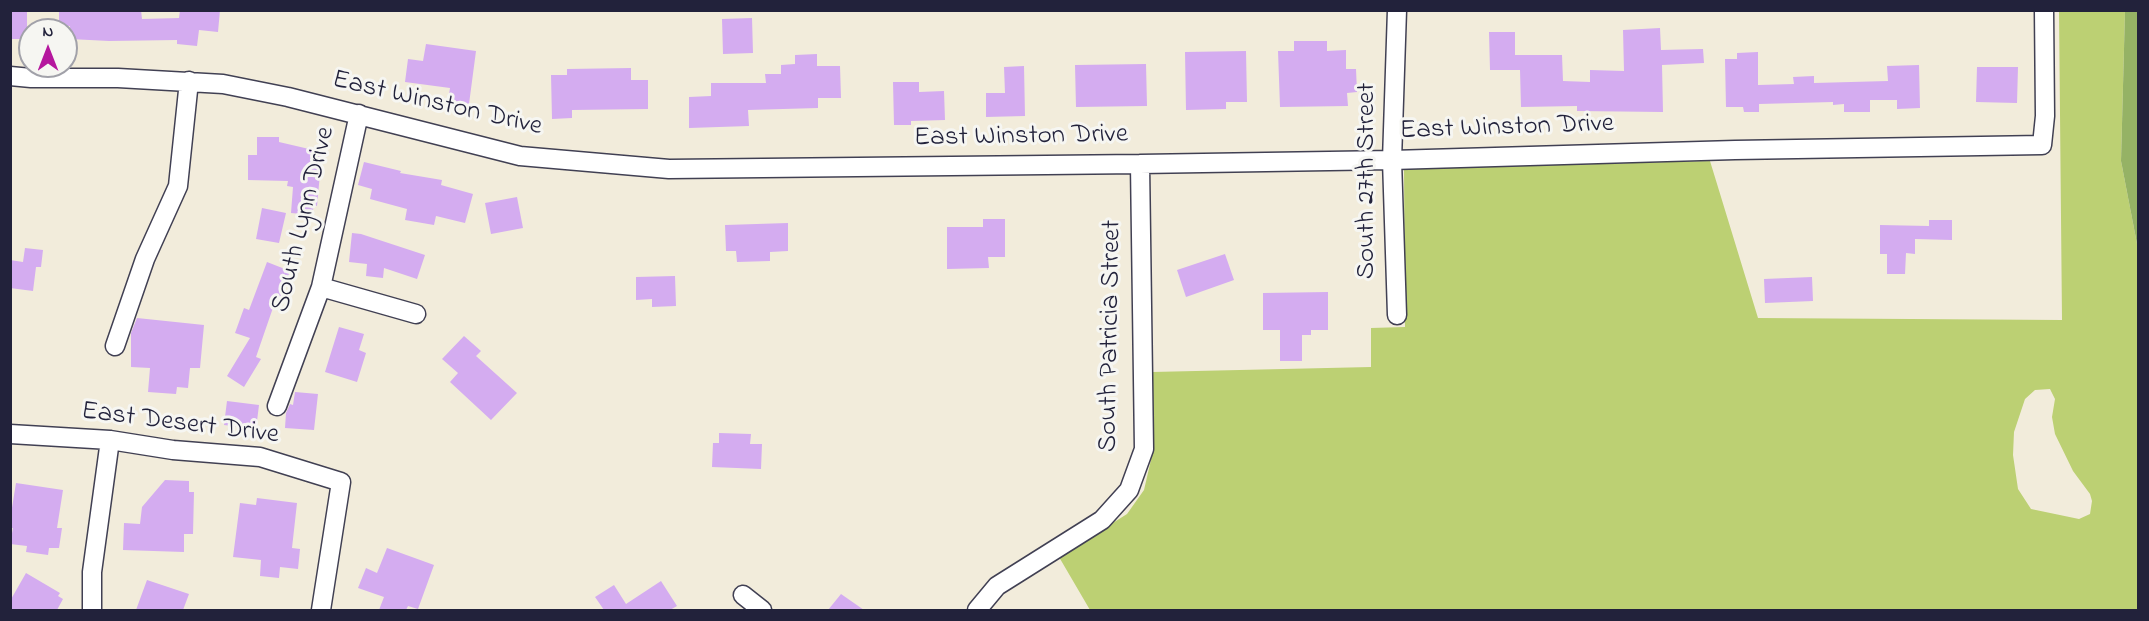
<!DOCTYPE html>
<html>
<head>
<meta charset="utf-8">
<style>
	body { margin:0 }
	#map { position:relative; width:2149px; height:621px; overflow:hidden; background:#f2ecdb; font-family:"Indie Flower",sans-serif }
	canvas { display:block }
	.frame { position:absolute; inset:0; border:12px solid #22223b; pointer-events:none }
	.north { position:absolute; left:18px; top:18px; width:60px; height:60px; box-sizing:border-box; background:#f6f6f2; border:2px solid #a1a1a9; border-radius:50%; rotate:0deg; font-size:16px; font-weight:700; line-height:24px; text-align:center; color:#22223b }
	.north::after { content:''; display:block; margin:auto; width:21px; height:27px; background:#b5179e; clip-path:polygon(50% 0,100% 100%,50% 72%,0 100%) }
</style>
</head>
<body>
<div id="map">
<canvas width="2149" height="621"></canvas>
<div class="frame"></div>
<div class="north">N</div>
</div>
<script>
const context = document.querySelector('canvas').getContext('2d');
context.lineJoin = 'round';
function fillPath(path, color) { context.fillStyle = color; context.fill(path, 'evenodd'); }
const toPath = rows => new Path2D(rows.map(r => 'M' + r).join(''));
function strokePath(path, color, width, dash) { context.strokeStyle = color; context.lineWidth = width; context.lineCap = dash ? 'butt' : 'round'; context.setLineDash(dash || []); context.stroke(path); }
function drawText(font, color, halo, rows, align = 'center') {
  context.font = font + ' "Indie Flower",sans-serif'; context.lineWidth = 6; context.setLineDash([]); context.textBaseline = 'middle'; context.strokeStyle = halo; context.fillStyle = color; for (const [text, x, y, turn = 0] of rows) {
    context.save(); context.translate(x, y); context.rotate((+turn || 0) * Math.PI / 180); context.textAlign = isNaN(turn) ? turn : align; if (halo) context.strokeText(text, 0, 0); context.fillText(text, 0, 0); context.restore();
  }
}
fillPath(toPath([
	[2059,11,2125,11,2121,161,2138,249,2138,610,1090,610,1059,557,1127,514,1144,490,1153,451,1152,372,1371,367,1371,328,1405,327,1404,169,1710,161,1758,318,2062,320],
	[2050,389,2055,399,2052,417,2055,434,2073,471,2090,494,2092,501,2090,514,2079,519,2031,509,2018,489,2013,455,2014,432,2025,399,2035,390]
]), '#bcd073');
fillPath(toPath([
	[2125,11,2138,11,2138,249,2121,161]
]), '#95b265');
fillPath(toPath([
	[10,10,27,10,27,39,10,39],
	[59,10,141,10,142,19,179,18,180,10,220,10,218,32,199,30,197,46,177,44,177,40,109,41,70,39,70,26,59,26],
	[752,18,753,53,723,54,722,19],
	[1660,28,1661,50,1703,49,1704,63,1662,65,1663,112,1577,111,1577,106,1521,107,1520,70,1490,70,1489,32,1515,32,1515,55,1562,55,1563,81,1590,82,1590,70,1624,71,1623,30],
	[1294,41,1327,41,1327,51,1346,50,1346,69,1356,69,1357,92,1347,93,1348,106,1280,107,1278,51,1294,51],
	[426,44,476,51,469,104,448,101,450,88,405,82,408,59,423,61],
	[1246,51,1247,102,1226,102,1226,109,1186,110,1185,52],
	[1758,52,1758,85,1794,84,1793,77,1814,76,1814,83,1888,81,1887,66,1919,65,1920,108,1897,109,1897,100,1870,100,1870,112,1844,112,1844,104,1833,105,1833,102,1759,104,1759,112,1744,112,1743,107,1726,107,1725,59,1737,59,1737,53],
	[817,54,817,66,840,66,841,98,818,98,818,108,748,110,749,126,689,128,689,97,711,96,711,83,766,83,765,74,781,74,781,65,795,64,795,55],
	[1146,64,1147,106,1076,107,1075,65],
	[1024,66,1025,116,986,117,986,93,1005,93,1004,67],
	[1977,67,2018,67,2017,103,1976,102],
	[631,68,631,80,648,80,648,109,572,110,572,118,552,119,551,75,567,75,567,69],
	[893,82,919,82,919,92,944,91,945,120,911,121,911,125,894,125],
	[257,137,279,137,279,142,322,152,317,206,314,205,312,215,291,213,293,187,287,186,288,181,248,180,248,155,257,155],
	[364,162,401,171,400,173,442,180,441,185,473,194,465,223,436,216,434,225,405,220,407,209,370,199,372,189,358,185],
	[517,197,523,228,491,234,485,203],
	[262,208,286,213,279,243,256,239],
	[983,219,1005,219,1005,257,988,257,989,268,947,269,947,227,983,227],
	[1929,220,1952,220,1952,240,1915,239,1915,254,1906,253,1905,274,1887,274,1887,254,1880,254,1880,225,1929,226],
	[788,223,788,251,770,252,770,261,737,262,736,251,726,251,725,225],
	[352,233,361,234,425,255,417,279,384,268,383,278,366,276,367,264,349,262],
	[25,248,43,250,41,267,36,267,33,291,10,288,10,260,23,262],
	[1225,254,1234,280,1186,297,1177,270],
	[267,262,290,271,279,301,276,299,256,357,261,359,244,387,227,376,250,338,235,333,244,308,249,310],
	[675,276,676,306,652,307,652,299,636,300,636,277],
	[1812,277,1813,301,1765,303,1764,279],
	[1328,292,1328,330,1311,330,1311,335,1302,335,1302,361,1280,361,1280,330,1263,330,1263,293],
	[137,318,204,325,200,368,190,368,188,388,177,387,176,394,148,392,150,368,131,367,131,333],
	[339,327,364,334,359,350,366,353,357,382,325,372],
	[464,336,481,351,476,356,517,393,491,420,450,382,458,373,442,359],
	[295,392,318,394,314,430,285,428,286,413,290,404,293,405],
	[227,401,259,405,256,429,224,425],
	[719,433,751,434,750,444,762,444,761,469,712,467,713,443,719,443],
	[165,480,189,481,189,492,194,492,193,534,184,534,184,552,123,550,124,523,140,524,142,507],
	[16,483,63,490,57,528,62,528,59,548,49,548,48,555,26,552,27,546,10,544,13,528,10,528,10,520],
	[257,498,297,503,292,548,300,549,298,569,280,567,279,578,260,576,261,560,233,557,240,503,256,505],
	[387,548,434,565,418,609,408,606,406,610,379,610,384,597,358,588,366,568,377,573],
	[26,573,60,593,58,596,63,599,57,610,10,610,10,601],
	[147,580,189,594,183,610,136,610],
	[661,581,677,606,670,610,604,610,595,597,614,585,626,604],
	[841,594,864,610,828,610]
]), '#d4acf0');
const minor = toPath([
	[1397,10,1392,160,1397,315],
	[10,76,31,78,118,78,223,84,288,97,520,156,669,169,1140,164,1392,160,1735,150,2042,145,2045,116,2044,10],
	[321,287,416,314],
	[115,346,145,259,178,186,189,81],
	[277,406,321,287,359,114],
	[10,434,110,440,173,450,260,457,341,482,321,610],
	[743,595,762,610],
	[92,610,92,572,110,440],
	[977,610,997,586,1102,520,1129,490,1144,449,1140,164]
]);
strokePath(minor, '#414053', 21);
strokePath(minor, '#fff', 18);
drawText('27px', '#22223b', '#f6f6f2', [
	["East Winston Drive",437,105,13],
	["East Winston Drive",1507,129,-2],
	["East Winston Drive",1021,138,-1],
	["South 27th Street",1369,181,-90],
	["South Lynn Drive",305,220,-76],
	["South Patricia Street",1112,336,-89],
	["East Desert Drive",180,425,7]
]);
</script>
</body>
</html>
